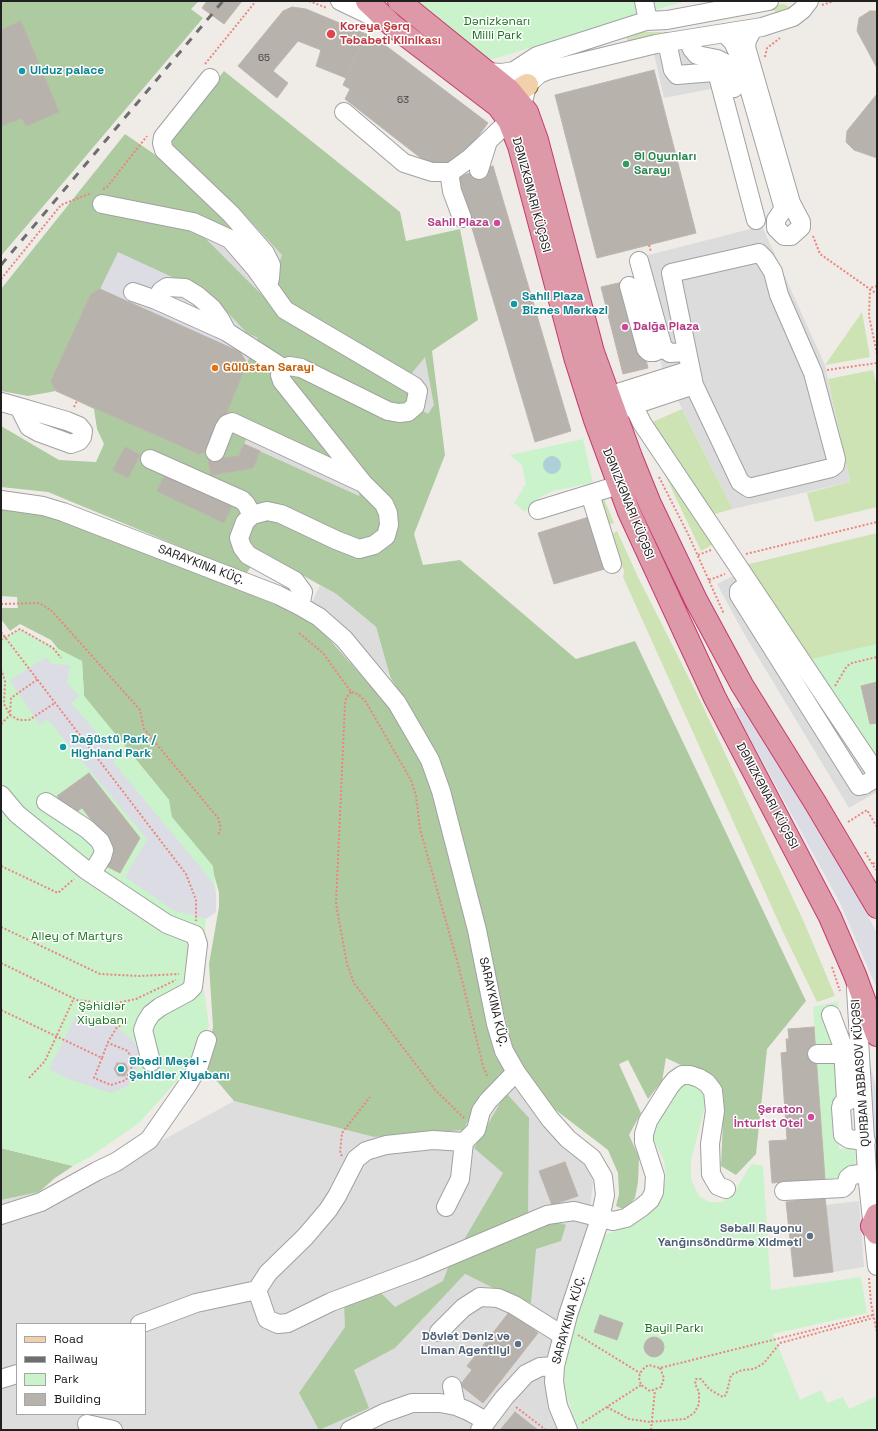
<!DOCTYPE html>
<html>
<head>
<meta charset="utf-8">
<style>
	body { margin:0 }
	#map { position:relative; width:878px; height:1431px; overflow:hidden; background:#efece8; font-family:"Space Grotesk",sans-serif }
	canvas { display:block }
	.frame { position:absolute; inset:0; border:2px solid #202020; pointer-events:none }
	.legend { position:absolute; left:16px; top:1323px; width:130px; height:92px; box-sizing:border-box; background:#fff; border:1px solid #a6a6a6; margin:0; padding:5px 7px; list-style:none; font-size:12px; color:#202020 }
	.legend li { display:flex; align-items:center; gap:8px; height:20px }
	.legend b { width:20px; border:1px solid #a6a6a6 }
</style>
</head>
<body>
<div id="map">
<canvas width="878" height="1431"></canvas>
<div class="frame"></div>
<ul class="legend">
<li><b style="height:5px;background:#f1d0ab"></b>Road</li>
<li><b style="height:5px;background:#6e6e6e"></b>Railway</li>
<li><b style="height:11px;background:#caf3cc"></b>Park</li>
<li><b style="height:11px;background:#b8b2ad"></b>Building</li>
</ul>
</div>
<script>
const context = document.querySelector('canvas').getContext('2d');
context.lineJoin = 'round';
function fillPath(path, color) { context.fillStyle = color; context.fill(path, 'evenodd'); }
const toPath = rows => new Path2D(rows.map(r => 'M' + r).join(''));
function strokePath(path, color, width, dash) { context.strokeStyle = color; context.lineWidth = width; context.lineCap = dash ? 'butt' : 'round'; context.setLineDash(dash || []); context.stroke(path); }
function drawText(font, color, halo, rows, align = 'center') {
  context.font = font + ' "Space Grotesk",sans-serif'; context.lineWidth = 3; context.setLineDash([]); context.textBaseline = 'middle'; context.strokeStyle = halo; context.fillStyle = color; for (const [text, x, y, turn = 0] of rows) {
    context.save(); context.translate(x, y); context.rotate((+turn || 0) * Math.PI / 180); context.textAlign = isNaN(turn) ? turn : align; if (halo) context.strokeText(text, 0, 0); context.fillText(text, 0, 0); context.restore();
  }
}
fillPath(toPath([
	[508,1075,550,1133,578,1155,588,1169,593,1182,588,1228,564,1365,565,1391,569,1406,581,1430,1,1430,1,1200,39,1192,48,1203,234,1101,374,1137,477,1105],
	[17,1324,145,1324,145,1414,17,1414]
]), '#dedddd');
fillPath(toPath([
	[784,4,790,7,790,11,776,19,774,5],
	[634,31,644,32,679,32,628,44,626,35],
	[862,312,870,357,825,365],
	[873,370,877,387,877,507,815,522,807,493,850,482,828,379],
	[682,409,733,509,711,515,650,423],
	[651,445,714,544,701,551],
	[603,496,614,523,608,525,599,497],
	[617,531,638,577,700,700,804,922,835,996,817,1002,783,932,623,577,624,571,611,535],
	[877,533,877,764,745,565]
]), '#cde3b4');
fillPath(toPath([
	[1,1,199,1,191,9,203,18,1,256],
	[224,71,400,212,406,241,460,229,478,320,432,351,445,455,414,534,423,565,460,560,576,659,635,641,806,1001,767,1049,756,1154,736,1175,721,1166,724,1098,715,1081,666,1058,662,1081,648,1099,628,1060,619,1064,641,1113,629,1135,639,1157,638,1182,635,1198,625,1210,616,1206,619,1194,618,1173,608,1150,553,1108,524,1069,511,1043,466,853,439,764,418,721,390,677,376,627,336,594,261,552,246,574,48,492,1,487,1,426,59,460,96,462,104,444,97,429,94,409,56,391,28,396,1,391,1,289,125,134,157,156],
	[1,509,53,517,277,605,316,624,390,708,425,768,508,1075,477,1105,463,1130,374,1137,234,1101,205,1067,213,1027,209,964,219,907,219,892,214,875,168,820,169,800,84,696,82,661,64,656,51,640,20,624,10,631,1,619,1,608,18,608,17,597,1,596],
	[506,1093,529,1118,528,1217,461,1245,503,1173,474,1148],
	[1,1148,73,1166,55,1178,39,1192,1,1200],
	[557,1222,566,1225,561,1241,536,1249,531,1303,509,1296,465,1274,395,1348,354,1370,369,1408,319,1430,299,1393,345,1327,344,1302,379,1291,395,1307,443,1281,449,1265,529,1230]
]), '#aecaa1');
fillPath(toPath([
	[418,1,685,1,490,60],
	[583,439,593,483,553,491,541,497,525,512,514,503,526,484,522,465,510,455],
	[20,629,82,661,84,696,169,800,172,817,213,866,216,893,216,912,206,919,200,991,204,991,209,1026,193,1063,139,1123,90,1157,73,1166,1,1148,1,632,6,637],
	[877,644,877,761,807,660],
	[838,1001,850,1094,836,1096,839,1149,855,1149,856,1169,841,1171,841,1178,825,1179,813,1007],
	[690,1081,701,1087,707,1099,691,1160,691,1179,699,1196,709,1202,722,1202,735,1191,751,1164,763,1166,771,1290,861,1277,867,1313,773,1334,800,1400,821,1390,827,1403,843,1397,849,1409,877,1396,877,1430,581,1430,576,1422,565,1391,564,1365,573,1319,600,1237,618,1230,642,1214,657,1201,666,1180,664,1160,654,1142,653,1127,680,1084]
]), '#caf3cc');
fillPath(toPath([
	[688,44,726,86,664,98,653,50],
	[241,211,282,255,267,300,206,239,213,227,232,232,236,227,231,219],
	[762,226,825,365,850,482,733,509,663,371,633,259],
	[425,357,434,405,428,414,415,406,406,380],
	[250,431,363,483,359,496,244,444],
	[737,574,877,783,877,792,849,808,743,632,717,584],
	[320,585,336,594,376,627,390,677,344,627,325,611,311,604],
	[859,1201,864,1267,833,1272,825,1205],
	[465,1274,509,1296,460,1362,418,1326],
	[544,1374,548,1423,514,1398,525,1383]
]), '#dcdcdc');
fillPath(toPath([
	[118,252,211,295,247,333,258,338,247,363,240,352,100,289],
	[46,657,52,664,70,665,67,683,79,696,71,703,118,757,113,762,211,880,216,893,216,912,206,919,173,910,125,877,147,839,47,719,40,725,10,680],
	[742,707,838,859,877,933,877,989,840,903,734,709],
	[77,1013,93,1020,114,1021,117,1027,131,1038,138,1048,140,1056,138,1067,128,1086,111,1093,66,1078,49,1069],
	[868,1057,877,1090,877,1205]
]), '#dcdce5');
fillPath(toPath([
	'543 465a9 9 0 1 1 18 0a9 9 0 1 1-18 0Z'
]), '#adcfd7');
const building = toPath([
	[207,1,242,1,224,24,202,8,207,1],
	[292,7,306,9,366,34,346,78,316,66,321,50,298,41,273,71,288,83,277,98,238,66,283,11,292,7],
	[870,11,877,11,877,68,857,31,859,18,870,11],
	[21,21,59,112,26,126,22,118,1,126,1,30,21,21],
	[366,34,378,45,381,42,488,123,459,162,443,169,434,163,431,166,345,99,350,89,343,85,366,34],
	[654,70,696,233,597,258,555,95,654,70],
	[877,94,877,158,854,150,846,142,847,131,877,94],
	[493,166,571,431,535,442,457,177,493,166],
	[627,281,648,368,623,374,601,287,627,281],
	[100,289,240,352,247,363,212,448,199,454,56,391,51,381,91,294,100,289],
	[244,444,260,451,253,468,211,475,208,460,239,456,244,444],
	[125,447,140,455,128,478,113,470,125,447],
	[165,475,232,506,224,523,157,491,165,475],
	[592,516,608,568,554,584,538,533,592,516],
	[877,682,877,723,870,724,861,686,877,682],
	[89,773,140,838,120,873,100,863,111,845,82,808,71,816,57,796,89,773],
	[814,1027,825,1179,772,1183,769,1141,787,1140,781,1053,787,1052,786,1039,789,1039,788,1029,814,1027],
	[117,1063,125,1063,128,1069,125,1076,118,1076,114,1069,117,1063],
	[565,1162,578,1196,552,1205,539,1171,565,1162],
	[825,1197,833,1272,794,1277,786,1202,825,1197],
	[510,1311,538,1333,495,1388,467,1366,510,1311],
	[600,1315,623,1323,617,1340,594,1332,600,1315],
	'644 1347a10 10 0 1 1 20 0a10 10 0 1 1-20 0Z',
	[472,1370,495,1388,483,1403,460,1385,472,1370],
	[515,1412,538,1430,500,1430,515,1412]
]);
fillPath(building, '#b8b2ad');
strokePath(building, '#bfb4ac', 1);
const minor = toPath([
	[340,1,384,22],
	[644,1,648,21],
	[724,33,733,42,740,57,783,206,782,211,776,220,776,228,784,236,791,236,801,227,801,222,791,203,746,47,747,40,753,29],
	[688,39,692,49,697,55,717,59,725,63,734,88],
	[667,42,673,70,677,75,714,72,718,76,756,220],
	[487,72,502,73,514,71,537,56,646,21,667,20,769,1],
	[210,78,163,137,162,143,164,150,231,214,265,253,271,265,270,278,268,286],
	[524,98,527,85,539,74,549,70,656,44,762,27,793,17,802,10,809,1],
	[344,112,404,163,432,172,451,172],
	[479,170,488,141],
	[102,204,193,222,230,239,255,268,285,310,414,386,418,391,415,406,408,412,399,413,388,411,301,368,289,366,283,368,280,375,282,381,363,483],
	[462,218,452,191,450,178,451,172,470,158,509,121],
	[759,253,765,259,773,272,779,295,813,373,836,459,835,465,831,468,749,488,740,482,694,385,671,273,759,253],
	[639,261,663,348,670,353,686,352],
	[629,286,646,349,649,352,654,352,663,348],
	[133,292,156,300,227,332,283,368],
	[156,300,161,291,167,287,185,288,198,296,212,308,220,319,227,332],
	[608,396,690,370],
	[1,402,19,407,67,421,79,426,83,431,82,437,79,441,71,444,38,432,29,427,19,407],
	[633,405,642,423,877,774],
	[622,409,694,385],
	[215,452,224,429,227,424,232,422,363,483,384,504,388,513,389,525,386,536,374,545,359,549,336,540,281,514,267,511,252,515,245,522,239,538,242,547,248,555,295,581,303,592,300,606],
	[150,459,242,500,246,504,252,515],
	[590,494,612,564],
	[1,500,43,506,63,512,278,595,300,606,319,617,344,639,397,703,430,760,441,791,477,930,496,1024,504,1051,516,1072,550,1119,568,1139,592,1158,603,1177,605,1195,600,1219,568,1315,555,1366,554,1382,558,1406,568,1430],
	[538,510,619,485],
	[749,583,739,591,739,595,859,786,864,785,877,777],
	[1,795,17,814,86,870,167,924,195,935,198,944,193,987,188,992,160,1007,151,1014,146,1022,143,1030,151,1062],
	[46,802,87,829,100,841,104,850,102,857,92,873],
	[856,989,867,1173,877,1266],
	[831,1015,843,1047,846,1101],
	[817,1054,851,1054],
	[855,1097,842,1104,841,1108,843,1135,849,1139,866,1141],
	[784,1191,843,1188,846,1185,848,1178,852,1175,867,1173],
	[446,1207,460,1179,464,1142],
	[1,1215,41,1202,97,1171,116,1162,149,1140,188,1084,199,1065,207,1040],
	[257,1290,267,1319,278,1324,288,1323,331,1302,419,1269,547,1215,574,1211,613,1221,626,1218,642,1207,650,1200,654,1192,655,1176,644,1142,644,1134,648,1121,670,1086,675,1080,682,1075,690,1075,699,1078,707,1083,713,1091,715,1111,710,1144,711,1174,718,1186,726,1189],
	[140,1324,196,1303,257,1290,268,1273,305,1237,328,1210,337,1196,356,1159,366,1151,386,1145,433,1140,464,1142,476,1130,481,1111,488,1101,516,1072],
	[439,1332,463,1308,480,1297,498,1298,514,1305,562,1335],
	[1,1379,17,1374],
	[452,1386,456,1406],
	[87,1424,113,1430],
	[350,1430,384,1413,412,1403,440,1403,456,1406,468,1411,486,1421],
	[480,1430,504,1398,526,1374,540,1367,555,1366]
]);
const major = toPath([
	[495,99,513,94,527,85]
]);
const highway = toPath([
	[367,1,392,25,498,106,509,121,519,146,575,357,595,420,629,512,715,698,830,917,855,975,877,1035],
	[399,1,509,90,527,112,537,140,593,352,631,457,650,504,696,600,742,685,816,804,877,907],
	[877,1215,872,1226,877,1233]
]);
strokePath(minor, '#a1a1a1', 20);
strokePath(major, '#8a5e12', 24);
strokePath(highway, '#c63b70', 24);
strokePath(toPath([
	[309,1,327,8],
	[822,5,834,1],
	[765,57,767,48,780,38],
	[205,64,256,1],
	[103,189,107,187,147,136],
	[813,236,820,254,877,294],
	[649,245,651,252],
	[1,279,61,205,91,193],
	[877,286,870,288,869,316,877,354],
	[827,370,877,363],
	[74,407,77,401],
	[659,477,688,534,724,614],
	[746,554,877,522],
	[698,555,711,550],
	[709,580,725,574],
	[1,604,39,603,51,610,140,710,144,729,218,818,221,828,218,835],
	[1,632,186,874,196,900,196,921],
	[299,633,323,653,351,692,358,694,366,702,411,780,416,796,420,829,458,964,483,1066,488,1078],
	[1,640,20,629,53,648,61,658],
	[1,669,5,681,4,704,10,715,19,720,29,720,55,703],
	[835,686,847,666,852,663,877,657],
	[351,692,346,698,345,704,336,904,347,964,354,983,436,1091,464,1118],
	[1,724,10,715,11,698,38,679],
	[848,822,867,810,877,827],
	[865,852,876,870],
	[873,864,877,861],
	[1,866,58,893,74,879],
	[1,927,100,974,139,976,179,974],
	[1,963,77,1000,112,1004,136,999,176,980],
	[832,967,840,991],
	[1,1010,102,1058,108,1042,117,1027,129,1022],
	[102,1058,94,1078,111,1085,126,1080,133,1064,132,1057,126,1050,108,1043],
	[29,1078,45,1061,74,998],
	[342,1156,340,1153,342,1133,370,1097],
	[869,1278,871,1303,877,1333],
	[578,1335,640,1373],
	[660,1368,664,1378,661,1387,650,1391,641,1385,639,1378,640,1373,645,1367,649,1365,660,1368,873,1315],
	[516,1407,546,1430],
	[607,1407,629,1419,650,1422,685,1419,694,1413,699,1404,699,1392,695,1384,696,1379,701,1379,709,1389,723,1397,726,1395,731,1375,742,1370,754,1369,764,1363,780,1343,873,1318],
	[582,1423,641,1385],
	[651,1430,655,1390]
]), '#ea867e', 2, [2, 2]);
strokePath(minor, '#fff', 18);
strokePath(major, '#f1d0ab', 22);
strokePath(highway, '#dd99a8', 22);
strokePath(toPath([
	[1,265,223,1]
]), '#6e6e6e', 3, [8, 8]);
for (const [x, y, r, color] of [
	[331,34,5,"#e0444e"],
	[22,71,4,"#0f9aa8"],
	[626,164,4,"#2e9e5b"],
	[497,223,4,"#d1479c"],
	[514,304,4,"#0f9aa8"],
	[625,327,4,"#d1479c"],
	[215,368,4,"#e8710a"],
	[63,747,4,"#0f9aa8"],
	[121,1069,4,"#0f9aa8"],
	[811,1117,4,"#d1479c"],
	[810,1236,4,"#5c6f8a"],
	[518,1344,4,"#5c6f8a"]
]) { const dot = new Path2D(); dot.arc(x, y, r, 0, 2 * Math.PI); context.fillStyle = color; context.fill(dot); strokePath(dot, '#fff', 1.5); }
drawText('10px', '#464443', null, [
	["65",264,58],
	["63",403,100]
]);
drawText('12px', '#19731e', '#fff', [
	["Dənizkənarı",497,22],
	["Milli Park",497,36],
	["Alley of Martyrs",77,937],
	["Şəhidlər",102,1007],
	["Xiyabanı",102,1021],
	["Bayil Parkı",674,1329]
]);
drawText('bold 12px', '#be3a42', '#fff', [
	["Koreya Şərq",340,27],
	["Təbabəti Klinikası",340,41]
], 'left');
drawText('bold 12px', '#0d838f', '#fff', [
	["Ulduz palace",30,71],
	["Sahil Plaza",522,297],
	["Biznes Mərkəzi",522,311],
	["Dağüstü Park /",71,740],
	["Highland Park",71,754],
	["Əbədi Məşəl -",129,1062],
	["Şəhidlər Xiyabanı",129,1076]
], 'left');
drawText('bold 12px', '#27864d', '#fff', [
	["Əl Oyunları",634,157],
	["Sarayı",634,171]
], 'left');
drawText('12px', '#202020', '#fff', [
	["DƏNIZKƏNARI KÜÇƏSI",531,195,75],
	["DƏNIZKƏNARI KÜÇƏSI",628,504,68],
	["SARAYKINA KÜÇ.",201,565,21],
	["DƏNIZKƏNARI KÜÇƏSI",767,796,62],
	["SARAYKINA KÜÇ.",493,1002,77],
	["QURBAN ABBASOV KÜÇƏSI",861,1073,-94],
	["SARAYKINA KÜÇ.",569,1320,-74]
]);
drawText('bold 12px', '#b23c85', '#fff', [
	["Sahil Plaza",489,223],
	["Dalğa Plaza",633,327,"left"],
	["Şeraton",803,1110],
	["İnturist Otel",803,1124]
], 'right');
drawText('bold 12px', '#c56008', '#fff', [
	["Gülüstan Sarayı",223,368]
], 'left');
drawText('bold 12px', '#4e5e75', '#fff', [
	["Səbail Rayonu",802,1229],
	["Yanğınsöndürmə Xidməti",802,1243],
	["Dövlət Dəniz və",510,1337],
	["Liman Agentliyi",510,1351]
], 'right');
</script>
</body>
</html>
